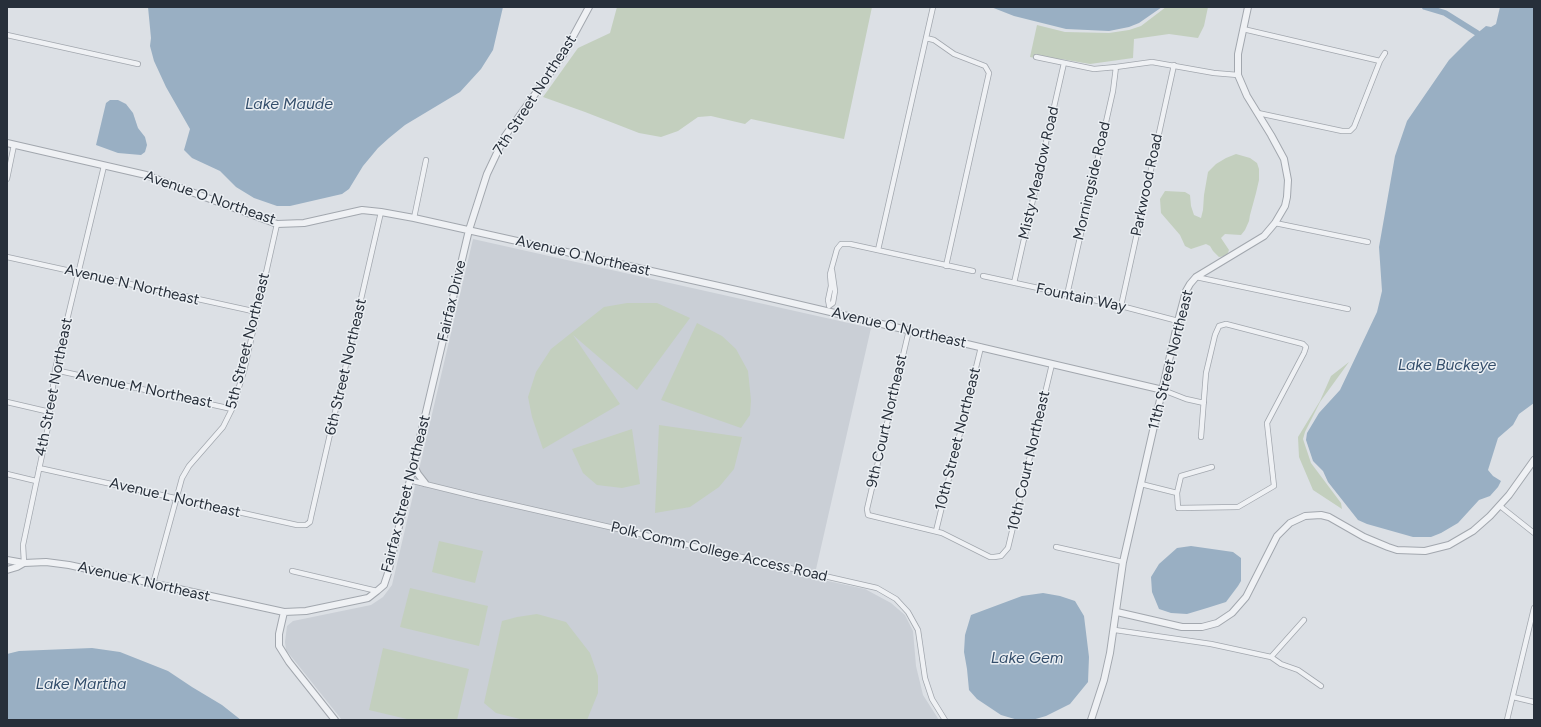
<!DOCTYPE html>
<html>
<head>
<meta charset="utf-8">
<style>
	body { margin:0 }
	#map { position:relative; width:1541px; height:727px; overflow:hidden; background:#dce0e5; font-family:Figtree,sans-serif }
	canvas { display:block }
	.frame { position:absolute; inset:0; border:8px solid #272f3a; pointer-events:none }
</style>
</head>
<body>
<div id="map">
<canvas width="1541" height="727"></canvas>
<div class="frame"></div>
</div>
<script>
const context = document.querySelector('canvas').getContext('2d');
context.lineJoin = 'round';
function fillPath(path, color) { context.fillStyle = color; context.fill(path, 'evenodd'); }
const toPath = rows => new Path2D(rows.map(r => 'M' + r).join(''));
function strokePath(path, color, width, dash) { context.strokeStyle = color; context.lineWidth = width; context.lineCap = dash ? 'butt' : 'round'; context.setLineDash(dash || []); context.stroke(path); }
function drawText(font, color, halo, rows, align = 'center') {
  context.font = font + ' Figtree,sans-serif'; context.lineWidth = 3; context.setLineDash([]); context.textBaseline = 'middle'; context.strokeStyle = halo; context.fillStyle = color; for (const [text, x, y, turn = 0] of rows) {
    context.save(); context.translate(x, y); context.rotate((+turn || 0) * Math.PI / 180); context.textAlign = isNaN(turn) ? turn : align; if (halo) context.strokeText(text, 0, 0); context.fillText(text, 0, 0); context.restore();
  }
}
fillPath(toPath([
	[473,239,871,328,814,578,865,589,891,603,905,615,913,631,916,666,923,695,939,720,342,720,286,650,285,642,287,626,293,621,371,605,383,597,392,585]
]), '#cacfd6');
fillPath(toPath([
	[617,7,872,7,844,139,751,119,745,124,711,116,698,117,678,131,661,137,639,133,585,112,543,97,578,48,610,33],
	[1166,7,1208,7,1204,26,1198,38,1169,34,1134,39,1133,58,1090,64,1061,59,1044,60,1030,57,1037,25,1065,32,1109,33,1129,30,1141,26],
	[1236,154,1250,158,1257,163,1259,169,1259,180,1256,193,1250,215,1249,221,1245,230,1241,235,1225,234,1221,238,1229,250,1227,255,1225,256,1219,257,1213,251,1210,246,1206,244,1191,249,1185,246,1180,235,1161,213,1160,199,1165,191,1185,192,1190,195,1191,206,1194,215,1201,218,1203,210,1204,195,1208,172,1216,164,1226,158],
	[627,303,657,303,690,318,637,390,573,335,620,404,543,449,532,417,528,397,536,372,551,349,604,307],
	[697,323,722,336,736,349,748,371,751,400,750,415,741,428,661,400],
	[1349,362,1320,402,1305,432,1303,439,1311,463,1341,503,1342,509,1313,490,1299,457,1298,437,1320,401,1331,376],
	[659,425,742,437,734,469,719,487,690,507,655,513],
	[632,429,640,484,622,488,597,485,583,473,572,449],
	[439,541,483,551,475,583,432,572],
	[410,588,488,606,479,646,400,627],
	[537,614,566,622,590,653,598,676,598,693,587,720,524,720,496,713,484,703,502,621,517,617],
	[383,648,469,669,457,720,411,720,369,710]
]), '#c3cfbe');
fillPath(toPath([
	[148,7,503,7,493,50,481,69,460,92,405,125,389,138,378,148,363,166,349,189,342,194,290,206,277,206,254,198,236,187,220,171,192,158,184,150,190,129,166,87,154,61,150,46,151,38],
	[991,7,1162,7,1139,23,1129,27,1109,31,1066,29,1014,16],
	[1500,7,1534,7,1534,403,1519,414,1513,425,1498,438,1488,470,1493,476,1501,481,1498,487,1490,496,1479,500,1458,523,1441,533,1431,537,1413,537,1367,524,1358,520,1328,482,1323,471,1313,461,1306,440,1307,433,1319,413,1340,390,1377,312,1382,291,1379,247,1395,156,1407,121,1449,60,1469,40,1486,26,1491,27,1496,24],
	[110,100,118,100,126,104,133,113,138,128,145,137,147,145,145,152,141,155,118,153,96,145,106,103],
	[1191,546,1233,552,1241,558,1241,581,1238,586,1226,602,1207,608,1187,614,1171,613,1159,609,1152,592,1151,577,1159,564,1177,548],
	[1043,593,1060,596,1075,601,1084,616,1089,657,1088,682,1070,704,1046,716,1032,720,1018,720,1001,715,977,699,969,690,967,669,964,652,965,635,971,615,1022,596],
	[92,648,120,652,168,671,192,687,222,705,241,720,7,720,7,654,19,651]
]), '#99afc3');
strokePath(toPath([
	[1425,7,1445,13,1477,33]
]), '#99afc3', 6);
const minor = toPath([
	[1243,29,1380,61],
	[7,35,138,64],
	[926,38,934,40,954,54,985,66,989,73,946,266],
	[1036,57,1094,69,1116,67,1152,62,1214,73,1238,75],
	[1258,113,1342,131,1350,131,1354,127,1380,61,1385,53],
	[7,179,14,145],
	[414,218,426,160],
	[1275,223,1368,242],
	[878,250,933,7],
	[7,257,257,312],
	[983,276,1121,306,1178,321],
	[1196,277,1348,309],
	[1014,283,1064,63],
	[1067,295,1113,91,1116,67],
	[829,305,828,300,831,286,830,274,837,249,841,244,850,244,973,271],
	[829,306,833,303,835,291,832,270],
	[1121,306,1174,65],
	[909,330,867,509,868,515,942,533,990,557,994,557,1001,556,1008,548,1052,364],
	[55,370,232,409],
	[1163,390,1186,399,1204,403],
	[7,402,50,412],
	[1201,437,1206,373,1215,335,1219,326,1226,324,1303,344,1306,347,1304,353,1267,423,1274,486,1238,507,1178,508,1177,493,1181,476,1212,467],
	[39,468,297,525,306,525,310,522,311,517,381,212],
	[7,474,36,481],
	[409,480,478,497,877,588,896,599,908,612,918,630,925,678,932,699,945,720],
	[1141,484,1177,493],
	[1500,506,1534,533],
	[936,531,981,347],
	[1056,547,1123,562],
	[24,563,23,545,48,427,55,370,104,166],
	[292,571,377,591],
	[153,584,182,478,189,466,223,427,232,409,244,371,277,224],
	[1115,630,1211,644,1271,657,1304,620],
	[1271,657,1281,664,1298,670,1321,686],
	[1513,697,1534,702],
	[1507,720,1534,608]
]);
const tertiary = toPath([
	[7,143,146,175,277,224,304,223,362,210,381,212,414,218,741,291,1163,390],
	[413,464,418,474,425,483],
	[7,560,24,563,46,562,69,565,284,612,306,611,368,598,377,591,384,585,388,573,469,230,487,174,505,136,563,55,589,7],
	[7,570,17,567,24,563],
	[284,612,279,634,279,646,289,662,335,720],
	[1117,612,1182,627,1202,627,1217,623,1232,613,1246,597,1277,536,1290,523,1305,516,1321,515,1329,517,1364,537,1388,547,1397,550,1425,551,1449,545,1473,531,1490,516,1509,495,1534,460],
	[1091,720,1104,680,1110,653,1123,562,1178,321,1186,291,1190,284,1196,277,1264,236,1275,223,1285,206,1287,197,1288,180,1284,159,1271,135,1247,96,1238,75,1238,54,1248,7]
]);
strokePath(minor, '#a2a7ae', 6);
strokePath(tertiary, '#a2a7ae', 8);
strokePath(minor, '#eff1f4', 4.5);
strokePath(tertiary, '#eff1f4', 6);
drawText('15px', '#272f3a', '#ebeff3', [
	["7th Street Northeast",535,95,-57],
	["Misty Meadow Road",1039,173,-77],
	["Morningside Road",1092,181,-77],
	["Parkwood Road",1147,185,-78],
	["Avenue O Northeast",210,198,19],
	["Avenue O Northeast",583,256,13],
	["Avenue N Northeast",132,285,13],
	["Fountain Way",1081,298,12],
	["Fairfax Drive",452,301,-77],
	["Avenue O Northeast",899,328,13],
	["5th Street Northeast",248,341,-76],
	["11th Street Northeast",1171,360,-76],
	["6th Street Northeast",346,367,-77],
	["4th Street Northeast",54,387,-79],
	["Avenue M Northeast",144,389,12],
	["9th Court Northeast",887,421,-77],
	["10th Street Northeast",958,439,-76],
	["10th Court Northeast",1029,461,-77],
	["Fairfax Street Northeast",406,494,-76],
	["Avenue L Northeast",175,498,13],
	["Polk Comm College Access Road",719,552,13],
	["Avenue K Northeast",144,582,13]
]);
drawText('italic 16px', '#344e6b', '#ebeff3', [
	["Lake Maude",289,104],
	["Lake Buckeye",1447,365],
	["Lake Gem",1027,658],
	["Lake Martha",81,684]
]);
</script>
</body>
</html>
